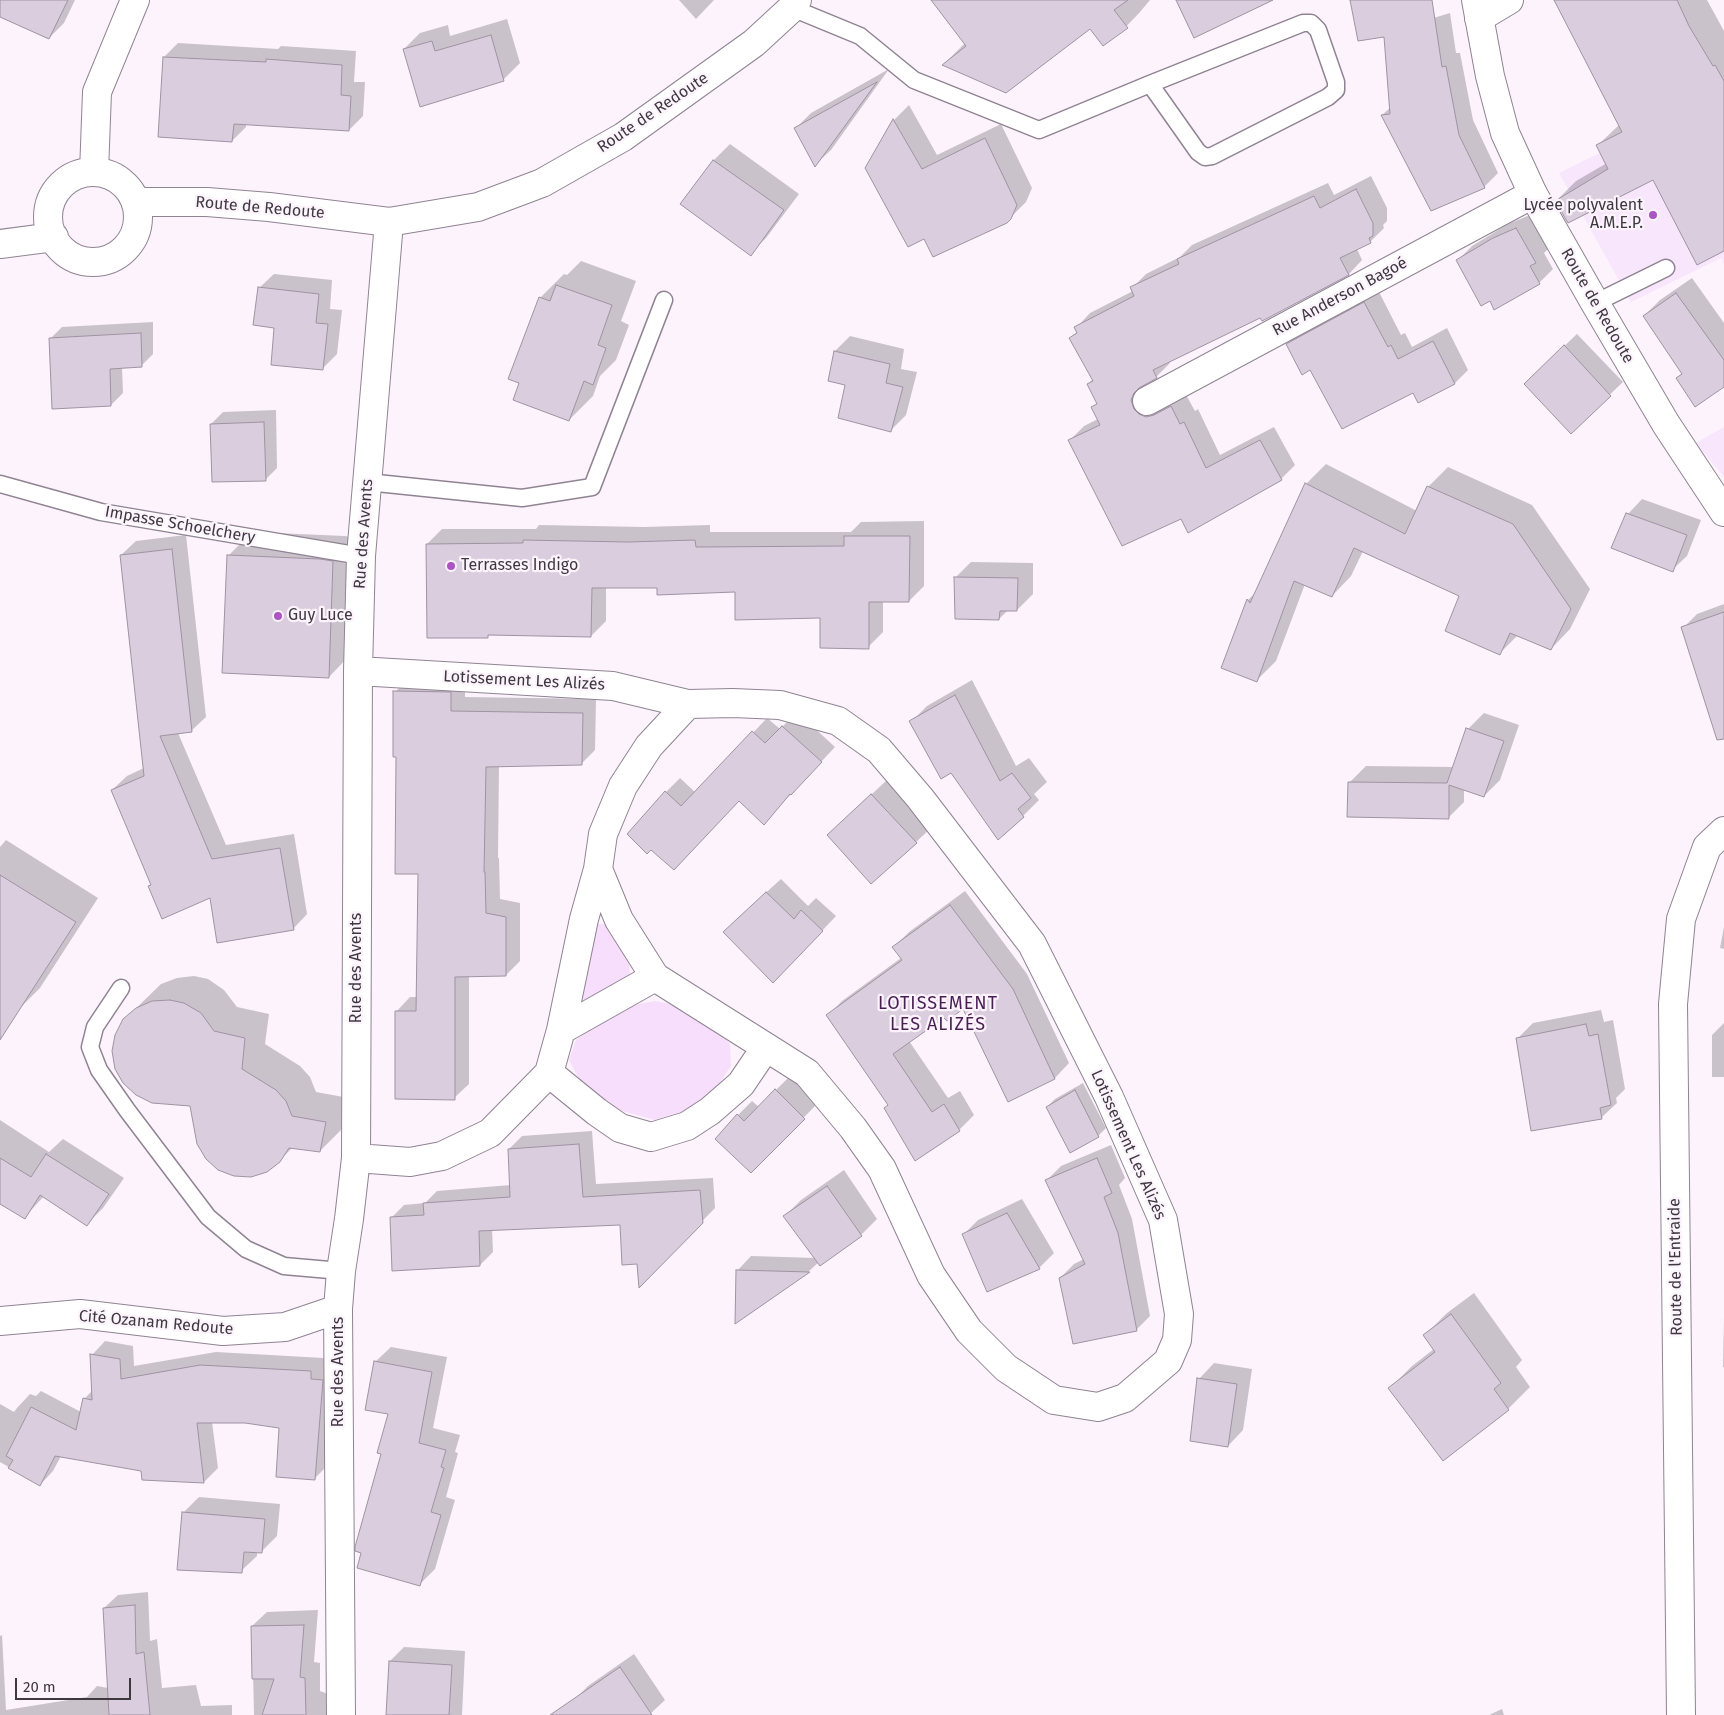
<!DOCTYPE html>
<html>
<head>
<meta charset="utf-8">
<style>
	body { margin:0 }
	#map { position:relative; width:1724px; height:1715px; overflow:hidden; background:#fcf3fd; font-family:"Fira Sans",sans-serif }
	canvas { display:block }
	.scale { position:absolute; left:15px; top:1678px; width:116px; height:22px; box-sizing:border-box; border:2px solid #3e393f; border-top:0; padding-left:6px; font-size:15px; line-height:18px; white-space:nowrap; color:#3e393f; -webkit-text-stroke:4px #fcf3fd; paint-order:stroke }
</style>
</head>
<body>
<div id="map">
<canvas width="1724" height="1715"></canvas>
<div class="scale">20 m</div>
</div>
<script>
const context = document.querySelector('canvas').getContext('2d');
context.lineJoin = 'round';
function fillPath(path, color) { context.fillStyle = color; context.fill(path, 'evenodd'); }
const toPath = rows => new Path2D(rows.map(r => 'M' + r).join(''));
function strokePath(path, color, width, dash) { context.strokeStyle = color; context.lineWidth = width; context.lineCap = dash ? 'butt' : 'round'; context.setLineDash(dash || []); context.stroke(path); }
function drawText(font, color, halo, rows, align = 'center') {
  context.font = font + ' "Fira Sans",sans-serif'; context.lineWidth = 4.5; context.setLineDash([]); context.textBaseline = 'middle'; context.strokeStyle = halo; context.fillStyle = color; for (const [text, x, y, turn = 0] of rows) {
    context.save(); context.translate(x, y); context.rotate((+turn || 0) * Math.PI / 180); context.textAlign = isNaN(turn) ? turn : align; if (halo) context.strokeText(text, 0, 0); context.fillText(text, 0, 0); context.restore();
  }
}
fillPath(toPath([
	[1724,92,1724,264,1721,258,1631,302,1559,173],
	[1724,427,1724,477,1696,443]
]), '#f8e6fd');
fillPath(toPath([
	[594,924,604,924,629,964,630,974,625,982,584,1000,578,997],
	[655,1001,682,1006,722,1032,730,1045,731,1066,715,1090,684,1111,655,1120,615,1109,583,1086,569,1060,576,1040,594,1026,633,1005]
]), '#f7defc');
fillPath(toPath([
	[15,0,75,0,64,23,49,38],
	[679,0,714,0,696,19],
	[933,0,1150,0,1140,12,1120,33,1090,27,944,64,965,43],
	[1351,0,1425,0,1397,29,1450,13,1456,53,1460,53,1473,120,1498,173,1484,187,1382,115,1391,107,1395,34],
	[1559,0,1707,0,1724,31,1724,249,1654,178,1556,201,1576,181,1607,163,1598,145,1619,125],
	[507,19,520,63,504,79,404,49,420,33,448,25,450,36],
	[178,43,278,49,281,46,356,51,354,82,365,82,363,116,349,130,246,123,246,127,232,141,164,57],
	[889,69,831,150,815,165,795,129,811,113],
	[909,105,937,155,1001,124,1032,188,1026,202,1006,222,925,237,867,168,894,120],
	[730,144,799,194,766,238,750,254,681,204,714,160],
	[1371,176,1387,208,1387,221,1383,225,1384,228,1370,242,1357,249,1362,260,1349,274,1265,318,1261,316,1169,361,1170,363,1156,377,1146,383,1145,385,1147,395,1185,393,1195,411,1198,409,1220,455,1274,427,1295,465,1281,479,1188,531,1181,518,1070,440,1084,426,1098,419,1093,407,1098,402,1088,384,1093,379,1070,338,1078,331,1076,328,1090,313,1133,291,1132,288,1146,274,1180,257,1192,245,1328,183,1334,195],
	[1530,215,1549,248,1544,253,1553,269,1539,283,1491,299,1458,260,1472,246,1508,224],
	[581,261,636,281,621,321,629,325,616,360,600,376,593,396,569,420,540,298,564,274,567,275],
	[274,274,332,280,330,309,342,310,337,354,323,368,276,327,259,288],
	[1692,278,1724,323,1724,385,1677,378,1683,372,1644,316,1660,300],
	[1378,290,1401,335,1405,333,1412,347,1447,328,1468,370,1455,383,1418,402,1413,392,1311,368,1288,344,1301,331],
	[153,322,153,354,141,366,122,367,123,393,111,405,50,339,62,327],
	[1577,334,1623,382,1571,432,1538,371],
	[850,336,904,349,901,369,917,372,906,415,891,430,846,384,835,351],
	[276,410,277,468,265,480,211,424,223,412],
	[1326,464,1417,511,1428,487,1448,467,1532,505,1590,589,1570,629,1551,649,1518,635,1499,654,1461,596,1363,551,1351,576,1332,596,1305,584,1276,661,1257,680,1223,668,1248,600,1256,592,1307,483],
	[1642,499,1701,520,1687,556,1672,570,1628,514],
	[924,521,924,586,909,601,883,601,883,632,868,647,822,616,736,591,659,586,606,586,606,621,591,636,490,634,487,637,427,544,442,529,536,529,539,525,644,527,710,525,710,532,851,532,861,522],
	[252,532,345,536,357,538,352,653,329,677,228,556],
	[186,535,206,717,191,731,178,733,226,845,294,834,307,914,293,929,211,896,152,884,112,790,127,776,144,768,121,555,136,541],
	[971,562,1033,563,1033,594,1017,610,1008,610,999,619,955,578],
	[1724,604,1724,716,1683,628,1697,614],
	[409,678,465,678,465,697,596,699,595,750,581,764,499,765,498,858,499,858,500,899,520,903,520,961,506,975,469,975,469,1084,454,1098,396,1012,410,997,417,997,419,872,397,755,395,692],
	[972,680,1016,766,1029,758,1047,782,1034,794,1039,800,1023,816,951,771,911,722,927,706],
	[797,712,835,747,764,823,739,800,688,854,666,792,680,778,696,793,767,718,780,729],
	[1484,713,1519,725,1500,780,1484,796,1464,789,1464,802,1448,818,1350,782,1366,766,1454,767,1468,729],
	[887,780,931,828,916,842,844,820],
	[6,840,98,898,40,988,16,1012,0,1002,0,847],
	[781,879,808,906,816,898,836,916,787,968,738,918],
	[965,891,1027,974,1069,1063,1055,1078,1009,1100,964,1007,944,1016,909,1041,948,1098,960,1091,974,1115,959,1130,889,1104,827,1016,842,1001,901,958,894,947,909,932],
	[1724,927,1724,949,1720,948],
	[194,976,208,979,224,990,237,1007,269,1014,265,1044,300,1066,310,1077,316,1092,349,1098,344,1127,320,1151,293,1147,279,1161,191,1105,124,1020,161,984,177,978],
	[1601,1010,1604,1022,1613,1020,1625,1089,1616,1098,1617,1103,1601,1118,1517,1039,1533,1023],
	[1724,1023,1724,1077,1712,1077,1712,1035],
	[790,1076,818,1103,751,1171,738,1115,752,1101,759,1107],
	[1083,1083,1106,1128,1098,1136,1047,1107,1055,1099],
	[0,1120,49,1152,63,1139,124,1178,103,1208,87,1224,44,1196,24,1218,0,1202],
	[592,1131,596,1184,713,1178,715,1208,640,1285,638,1263,621,1224,492,1229,493,1252,480,1265,391,1218,404,1205,425,1203,437,1191,511,1185,509,1149,522,1136],
	[1111,1145,1125,1178,1119,1185,1132,1219,1150,1316,1136,1330,1060,1278,1074,1264,1084,1259,1047,1180,1061,1166],
	[844,1170,877,1219,861,1235,819,1262,809,1271,736,1322,737,1271,751,1256,816,1258,785,1216,801,1200],
	[1022,1199,1054,1253,1039,1268,963,1235,978,1220],
	[1474,1293,1522,1360,1516,1367,1530,1387,1508,1409,1443,1459,1390,1388,1412,1366,1434,1349,1425,1335,1447,1313],
	[1724,1317,1724,1367,1723,1367],
	[105,1341,133,1346,134,1366,216,1352,324,1358,324,1366,336,1367,328,1465,315,1478,280,1427,245,1422,212,1422,218,1468,204,1482,143,1478,142,1470,61,1456,53,1471,40,1485,0,1462,0,1404,14,1412,17,1408,30,1394,36,1396,41,1391,81,1412,84,1399,93,1390,92,1355],
	[391,1347,447,1357,433,1428,460,1435,455,1452,458,1453,446,1497,455,1500,435,1569,420,1584,383,1453,389,1413,375,1362],
	[1214,1363,1252,1369,1243,1430,1228,1446,1199,1379],
	[199,1497,280,1504,277,1536,261,1552,257,1551,257,1556,241,1571,183,1513],
	[148,1592,150,1641,157,1639,162,1688,196,1685,201,1706,232,1705,232,1715,0,1715,0,1636,2,1635,6,1710,87,1697,97,1686,108,1688,104,1608,118,1595],
	[318,1610,314,1662,320,1663,320,1691,334,1696,329,1715,254,1715,252,1626,267,1612],
	[404,1647,465,1651,462,1715,413,1715,390,1661],
	[634,1654,665,1700,649,1715,585,1715,574,1700,588,1686],
	[1502,1709,1504,1715,1489,1715]
]), '#0003');
const building = toPath([
	[0,0,68,0,49,39,0,17,0,0],
	[931,0,1128,0,1114,10,1128,28,1103,46,1090,29,1006,93,942,65,966,46,931,0],
	[1176,0,1273,0,1194,38,1176,0],
	[1350,0,1432,0,1442,67,1446,66,1459,135,1485,188,1431,211,1381,115,1390,114,1384,37,1358,41,1350,0],
	[1554,0,1677,0,1689,26,1713,66,1715,65,1724,81,1724,251,1697,265,1653,180,1568,223,1555,201,1608,169,1596,145,1622,132,1554,0],
	[491,35,504,81,420,107,403,49,432,41,435,51,491,35],
	[163,57,266,62,266,59,342,65,341,95,351,96,349,131,234,124,232,142,158,137,163,57],
	[877,82,815,167,794,128,877,82],
	[893,119,922,169,985,138,1017,205,1011,219,1007,223,933,257,924,239,908,247,865,168,893,119],
	[713,160,784,210,751,256,680,204,713,160],
	[1356,189,1373,223,1373,236,1369,238,1371,243,1340,258,1349,275,1266,319,1262,321,1260,318,1153,370,1157,378,1139,388,1134,393,1131,400,1134,409,1139,414,1146,417,1154,415,1171,406,1180,424,1184,422,1206,468,1260,440,1282,480,1188,533,1181,519,1122,546,1068,440,1100,425,1091,407,1097,404,1087,384,1093,381,1069,338,1077,333,1074,327,1134,296,1130,287,1179,264,1177,259,1314,196,1320,208,1356,189],
	[1516,228,1536,263,1530,266,1540,284,1494,310,1490,301,1481,306,1456,260,1493,238,1516,228],
	[556,285,612,305,598,345,606,348,593,385,584,381,569,421,513,400,519,383,508,379,539,297,550,301,556,285],
	[258,287,319,294,316,323,328,324,323,370,271,365,274,328,253,325,258,287],
	[1676,293,1724,360,1724,387,1695,407,1676,378,1682,374,1643,316,1676,293],
	[1364,302,1388,347,1391,345,1398,359,1433,341,1455,384,1418,403,1413,393,1342,429,1310,370,1302,375,1286,344,1364,302],
	[141,333,142,367,110,369,111,406,52,409,49,338,141,333],
	[1564,345,1611,396,1571,434,1524,384,1564,345],
	[834,351,890,364,886,383,903,387,891,432,838,418,845,385,828,381,834,351],
	[264,422,266,481,212,482,210,424,264,422],
	[1305,483,1405,534,1427,486,1513,524,1571,609,1551,650,1510,633,1500,655,1445,631,1459,596,1354,548,1332,597,1294,581,1257,682,1221,668,1247,599,1250,603,1305,483],
	[1626,513,1687,535,1673,572,1611,548,1626,513],
	[844,536,910,536,909,602,869,602,869,649,820,648,820,618,735,620,735,592,657,595,657,588,592,588,591,637,488,635,488,638,427,638,426,544,523,543,523,540,628,542,695,540,696,547,844,546,844,536],
	[172,549,192,732,160,736,212,859,280,848,294,930,217,943,210,898,162,919,148,886,151,885,111,790,144,776,120,555,172,549],
	[227,555,320,559,333,561,329,678,222,673,227,555],
	[954,577,1018,578,1017,611,1000,611,999,620,955,619,954,577],
	[1724,612,1724,739,1717,740,1681,627,1724,612],
	[393,691,451,692,451,711,583,713,582,765,486,767,484,872,485,872,486,913,506,917,506,976,455,977,455,1100,395,1099,395,1011,416,1011,418,874,395,874,396,757,393,757,393,691],
	[955,695,1000,781,1012,773,1031,798,1018,809,1024,817,998,840,951,773,941,779,909,721,955,695],
	[782,726,822,762,791,795,790,794,764,825,739,801,674,870,651,850,647,854,627,834,665,791,681,806,752,731,765,743,782,726],
	[1466,728,1504,741,1484,797,1449,785,1449,819,1347,817,1348,782,1447,783,1466,728],
	[871,794,917,843,871,884,827,835,871,794],
	[0,875,76,922,0,1040,0,875],
	[766,892,794,919,801,910,823,931,773,983,723,932,766,892],
	[950,905,1013,989,1055,1079,1008,1102,963,1009,947,1021,944,1018,893,1054,932,1112,944,1104,960,1131,915,1161,884,1108,888,1105,826,1015,902,960,892,947,950,905],
	[170,1000,184,1003,201,1013,214,1031,245,1038,242,1069,276,1090,286,1101,292,1116,326,1122,320,1152,289,1148,280,1162,267,1172,251,1177,234,1176,218,1170,206,1159,197,1144,190,1106,152,1103,136,1095,123,1083,115,1069,112,1051,115,1035,123,1019,136,1008,152,1001,170,1000],
	[1586,1024,1589,1036,1598,1034,1611,1105,1600,1108,1602,1119,1531,1131,1516,1038,1586,1024],
	[775,1089,805,1119,751,1173,715,1139,737,1114,744,1121,775,1089],
	[1075,1090,1099,1137,1070,1153,1046,1107,1075,1090],
	[579,1144,583,1197,700,1190,703,1223,639,1288,637,1264,622,1265,620,1225,479,1231,480,1266,392,1271,390,1217,424,1215,423,1203,510,1197,508,1149,579,1144],
	[46,1154,109,1194,87,1226,40,1195,25,1219,0,1204,0,1158,31,1177,46,1154],
	[1097,1158,1112,1193,1104,1197,1118,1233,1137,1331,1073,1344,1059,1278,1085,1264,1045,1180,1097,1158],
	[827,1186,862,1236,820,1266,783,1216,827,1186],
	[1007,1213,1040,1269,987,1292,962,1234,1007,1213],
	[736,1270,810,1272,735,1324,736,1270],
	[1451,1314,1501,1383,1494,1389,1509,1410,1443,1461,1388,1388,1435,1352,1423,1335,1451,1314],
	[90,1354,120,1359,121,1379,200,1365,311,1371,311,1379,323,1380,315,1480,276,1477,279,1428,245,1423,197,1423,204,1483,142,1480,141,1471,55,1456,40,1486,8,1468,13,1460,6,1456,31,1407,76,1430,83,1398,92,1400,90,1354],
	[374,1361,432,1372,419,1443,446,1450,441,1467,444,1468,431,1512,441,1515,420,1586,357,1568,361,1553,355,1551,355,1547,381,1454,377,1453,388,1414,365,1410,374,1361],
	[1197,1378,1237,1384,1228,1447,1190,1441,1197,1378],
	[182,1512,265,1519,262,1553,244,1552,242,1573,177,1570,182,1512],
	[135,1605,136,1654,144,1652,150,1715,109,1715,103,1608,135,1605],
	[304,1625,300,1677,305,1678,306,1715,262,1715,274,1679,252,1679,251,1626,304,1625],
	[389,1661,452,1665,449,1715,386,1715,389,1661],
	[620,1667,652,1715,550,1715,620,1667]
]);
fillPath(building, '#dacdde');
strokePath(building, '#9f92a2', 1);
const service = toPath([
	[792,8,860,36,914,80,1039,130,1150,84,1303,23,1311,23,1318,30,1336,82,1336,90,1328,97,1212,156,1205,157,1198,152,1150,84],
	[1595,303,1666,268],
	[367,482,522,498,592,487,664,300],
	[0,484,101,512,361,556],
	[121,988,95,1027,90,1047,99,1070,127,1110,208,1217,246,1249,284,1266,341,1271]
]);
const minor = toPath([
	[1479,18,1509,0],
	[1147,401,1533,194],
	[358,671,613,686,688,704,733,703,780,705,838,721,879,750,920,798,1032,944,1109,1097,1163,1220,1179,1314,1177,1340,1168,1361,1125,1398,1098,1407,1054,1400,1006,1368,969,1331,931,1275,882,1169,853,1128,807,1073,655,977,619,920,598,869,603,834,623,786,649,746,688,704],
	[561,1030,655,977],
	[549,1073,597,1112,620,1128,651,1137,687,1126,710,1111,741,1084,766,1047],
	[356,1158,410,1162,442,1156,490,1133,549,1073,561,1030,584,919,598,869],
	[0,1321,80,1314,223,1331,285,1327,338,1309],
	[341,1715,338,1309,341,1271,349,1219,356,1158,358,671,361,556,389,222]
]);
const tertiary = toPath([
	[1681,1715,1673,1004,1681,919,1707,847,1724,831]
]);
const secondary = toPath([
	[1476,0,1490,76,1505,133,1533,194,1595,303,1666,424,1724,512],
	[94,172,97,92,135,0],
	'48 217a45 45 0 1 1 90 0a45 45 0 1 1-90 0Z',
	[136,202,207,202,269,207,389,222,478,207,542,183,623,137,754,43,792,8,797,0],
	[0,244,54,237]
]);
strokePath(service, '#908393', 19);
strokePath(minor, '#908393', 30);
strokePath(tertiary, '#908393', 30);
strokePath(secondary, '#908393', 30);
strokePath(service, '#fff', 16);
strokePath(minor, '#fff', 28);
strokePath(tertiary, '#fff', 28);
strokePath(secondary, '#fff', 28);
for (const [x, y, r, color] of [
	[1653,215,5,"#ac54c1"],
	[451,566,5,"#ac54c1"],
	[278,616,5,"#ac54c1"]
]) { const dot = new Path2D(); dot.arc(x, y, r, 0, 2 * Math.PI); context.fillStyle = color; context.fill(dot); strokePath(dot, '#fcf3fd', 2); }
drawText('16px', '#3e393f', '#fcf3fd', [
	["Route de Redoute",653,113,-34],
	["Route de Redoute",260,208,5],
	["Rue Anderson Bagoé",1340,297,-28],
	["Route de Redoute",1597,306,60],
	["Impasse Schoelchery",180,525,10],
	["Rue des Avents",364,534,-86],
	["Lotissement Les Alizés",524,681,3],
	["Rue des Avents",357,968,-90],
	["Lotissement Les Alizés",1128,1145,66],
	["Route de l'Entraide",1676,1267,-91],
	["Cité Ozanam Redoute",156,1323,5],
	["Rue des Avents",339,1372,-90]
]);
drawText('16px', '#3e393f', '#fcf3fd', [
	["Lycée polyvalent",1643,206,"right"],
	["A.M.E.P.",1643,224,"right"],
	["Terrasses Indigo",461,566],
	["Guy Luce",288,616]
], 'left');
context.letterSpacing = '1px';
drawText('18px', '#491f53', '#fcf3fd', [
	["LOTISSEMENT",938,1004],
	["LES ALIZÉS",938,1025]
]);
context.letterSpacing = '0px';
</script>
</body>
</html>
